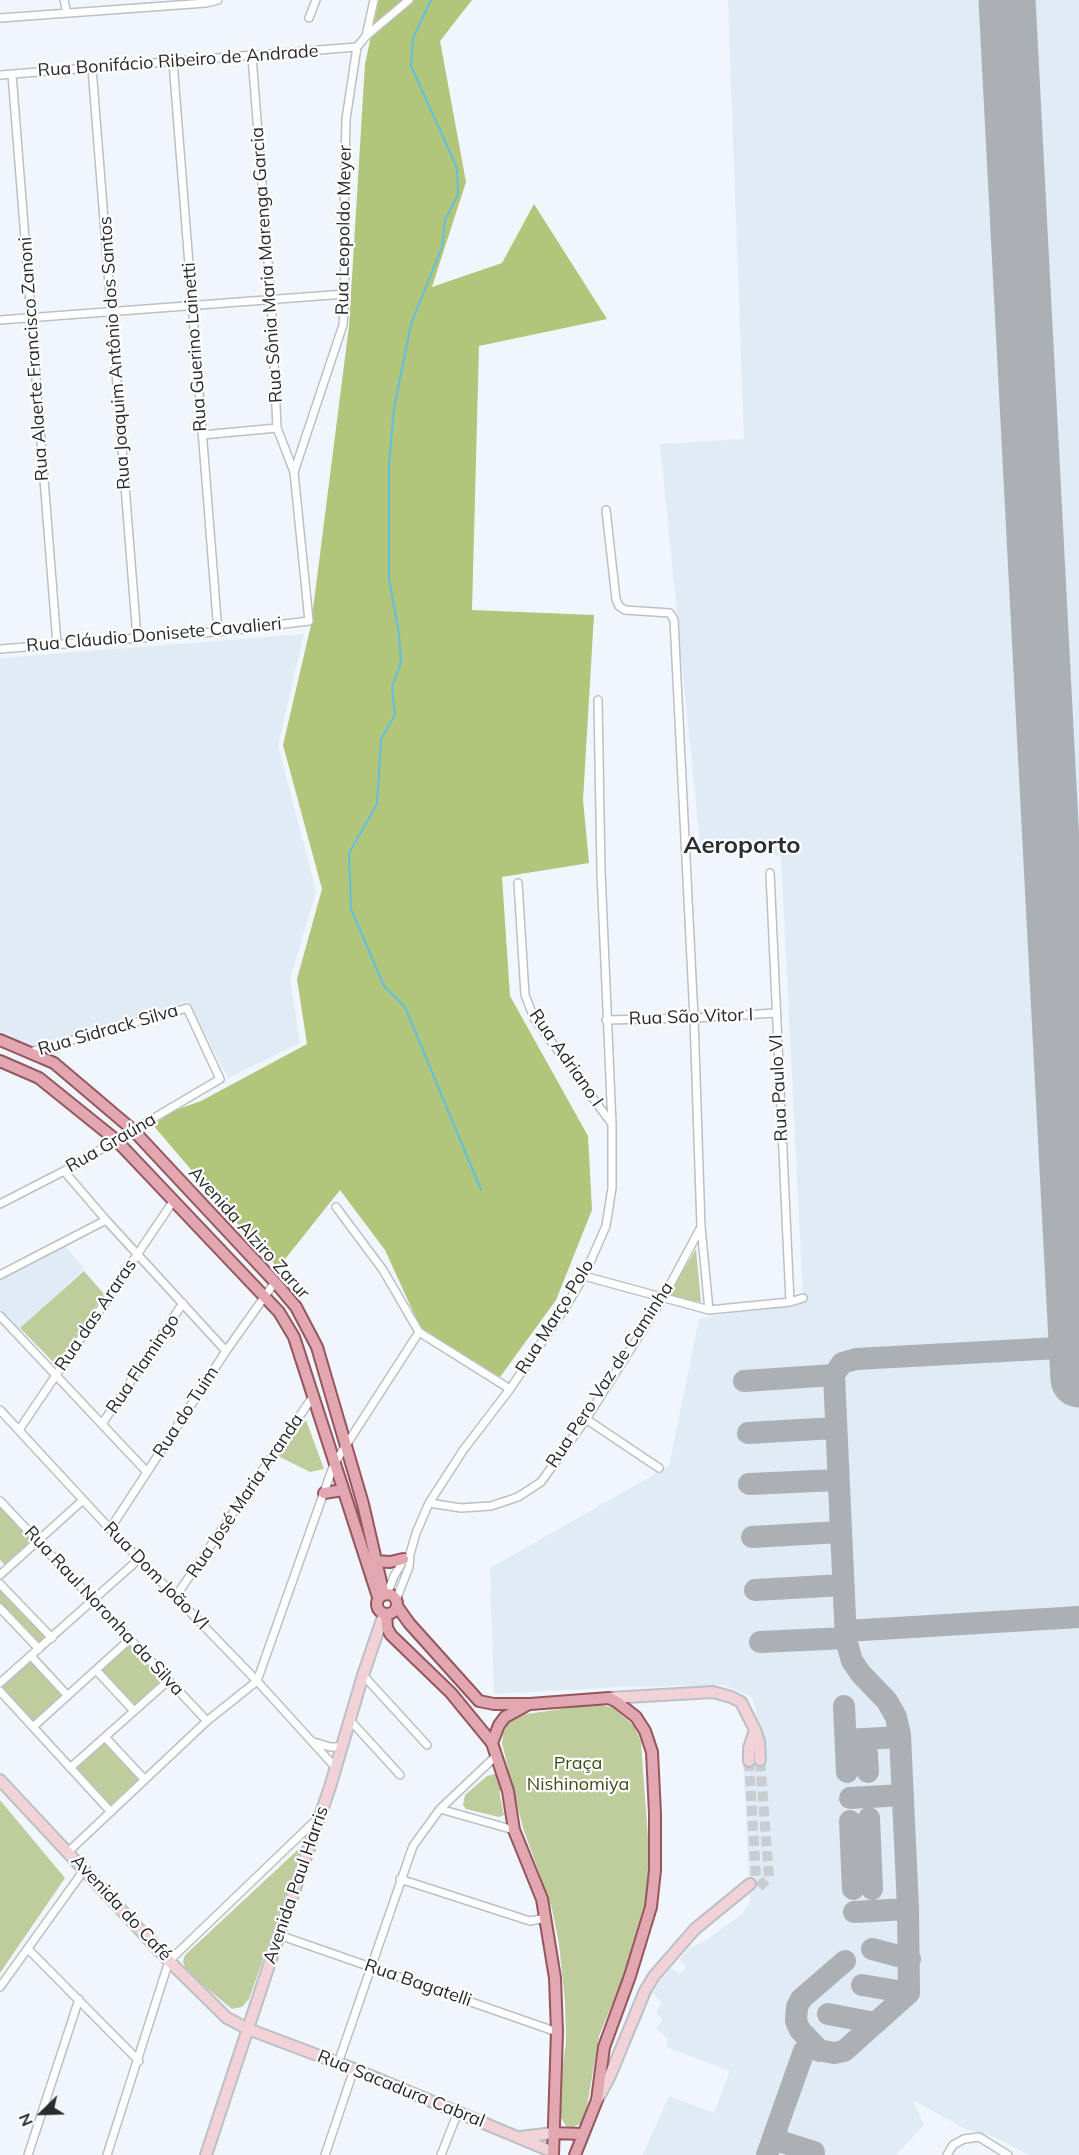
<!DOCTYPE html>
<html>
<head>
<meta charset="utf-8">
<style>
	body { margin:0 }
	#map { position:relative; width:1079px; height:2155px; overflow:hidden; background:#f0f6fb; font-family:Mulish,sans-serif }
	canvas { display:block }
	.north { position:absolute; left:12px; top:2083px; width:60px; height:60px; -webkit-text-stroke:4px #fff; paint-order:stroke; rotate:247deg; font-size:16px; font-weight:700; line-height:24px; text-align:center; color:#282a2c }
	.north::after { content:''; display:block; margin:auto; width:21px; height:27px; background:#282a2c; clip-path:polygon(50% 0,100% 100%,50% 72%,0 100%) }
</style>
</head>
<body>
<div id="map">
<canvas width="1079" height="2155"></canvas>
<div class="north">N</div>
</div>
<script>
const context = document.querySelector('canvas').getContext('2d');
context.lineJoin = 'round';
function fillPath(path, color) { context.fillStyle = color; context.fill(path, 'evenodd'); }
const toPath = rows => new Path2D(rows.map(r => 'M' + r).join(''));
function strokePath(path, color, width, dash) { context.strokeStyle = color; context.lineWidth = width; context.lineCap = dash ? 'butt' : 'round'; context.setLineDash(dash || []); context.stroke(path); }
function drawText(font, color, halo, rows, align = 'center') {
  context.font = font + ' Mulish,sans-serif'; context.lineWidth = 4.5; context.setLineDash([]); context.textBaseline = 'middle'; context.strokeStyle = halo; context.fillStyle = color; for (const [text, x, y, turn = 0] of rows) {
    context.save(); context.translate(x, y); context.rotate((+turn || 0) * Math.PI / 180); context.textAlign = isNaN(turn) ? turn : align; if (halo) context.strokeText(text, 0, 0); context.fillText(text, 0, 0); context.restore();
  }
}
fillPath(toPath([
	[728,0,1079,0,1079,2155,1029,2155,995,2137,965,2129,913,2100,924,2125,896,2155,643,2155,669,2096,714,2113,730,2071,666,2047,668,2039,656,2028,663,2020,656,2011,662,2003,653,1993,660,1981,671,1968,681,1974,686,1967,679,1960,690,1948,708,1939,743,1913,750,1901,743,1761,760,1760,756,1710,752,1697,724,1685,621,1687,494,1694,490,1568,669,1466,699,1319,803,1298,781,856,700,844,660,444,744,439],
	[304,634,278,745,316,892,290,979,300,1043,228,1078,188,1001,26,1047,8,1034,0,1032,0,658],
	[65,1245,84,1269,19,1330,0,1310,0,1278]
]), '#e0ebf6');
fillPath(toPath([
	[696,1249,701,1302,667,1297],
	[84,1271,104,1294,57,1366,20,1328],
	[306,1420,324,1469,310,1472,278,1456],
	[0,1505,34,1540,5,1565,0,1560],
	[0,1588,48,1638,39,1645,0,1604],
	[130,1644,162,1680,135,1705,101,1671],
	[30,1661,62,1695,32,1722,1,1687],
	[596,1704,614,1708,634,1726,641,1742,650,1866,649,1898,634,1951,599,2036,585,2118,580,2124,573,2127,566,2126,560,2116,560,2086,566,2042,565,2002,559,1944,552,1909,523,1828,502,1743,503,1734,508,1722,520,1715],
	[105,1742,139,1780,111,1807,76,1769],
	[495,1774,500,1779,500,1796,504,1815,499,1817,466,1809,463,1805,465,1795,487,1776],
	[0,1800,65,1878,0,1973],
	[304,1844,249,1999,242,2007,232,2009,187,1972,183,1962,185,1955]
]), '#bfcd9d');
fillPath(toPath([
	[379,0,472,0,440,41,466,182,432,287,502,263,534,204,607,319,479,346,472,610,594,615,583,800,589,863,502,877,510,996,588,1136,592,1210,556,1300,500,1377,421,1329,385,1250,340,1190,278,1268,233,1219,153,1125,173,1111,201,1101,307,1044,297,979,322,889,283,745,311,625,349,326,365,64]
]), '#b1c57b');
strokePath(toPath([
	[431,0,413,38,411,66,457,168,458,194,445,220,442,247,411,324,394,408,389,465,389,578,399,634,401,663,392,687,395,715,381,739,377,804,349,853,351,909,384,986,405,1007,481,1190]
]), '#61c0df', 2);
strokePath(toPath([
	[744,1381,834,1375],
	[748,1433,835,1428],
	[749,1484,838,1480],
	[752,1537,840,1532],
	[755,1590,843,1585],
	[846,1631,1079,1617],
	[760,1642,846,1638],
	[844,1706,847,1772],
	[866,1739,868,1772],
	[846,1740,900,1737],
	[850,1798,903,1795],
	[869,1818,872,1889],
	[850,1821,853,1889],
	[854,1912,908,1909],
	[872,1949,910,1959],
	[862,1985,909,1993],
	[828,2014,875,2023],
	[820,2051,800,2030,796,2021,797,2007,801,1999,845,1961],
	[776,2130,778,2138,782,2142,814,2152],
	[767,2155,804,2051,814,2049,834,2053,844,2051,909,1993,908,1908,900,1735,896,1717,887,1701,861,1674,852,1661,846,1640,834,1375,842,1363,856,1359,1077,1347]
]), '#acb0b4', 22);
strokePath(toPath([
	[1007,0,1079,1379]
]), '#acb0b4', 57);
strokePath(toPath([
	[749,1761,756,1877,750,1884],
	[759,1887,769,1877,760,1760]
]), '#c8cdd2', 10, [10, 5]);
const street = toPath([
	[64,0,67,13],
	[0,18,206,3,218,0],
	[309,18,316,0],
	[366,36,409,0],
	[357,47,366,36,374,0],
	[252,56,271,300,277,428,294,472],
	[173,62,218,632],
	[92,68,137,638],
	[12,74,57,644],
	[0,75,357,47],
	[0,320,345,294],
	[202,435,277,428],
	[0,649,227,631,309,621,294,472,343,325,345,294,344,216,346,119,357,47],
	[770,873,790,1302],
	[518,883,525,995,534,1018,612,1124],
	[606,1020,694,1018,775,1013],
	[64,1171,106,1220,226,1351],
	[0,1204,64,1171,220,1079,187,1008,29,1052],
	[336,1207,383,1270,419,1332,510,1389],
	[701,1227,709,1310],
	[0,1275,106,1220],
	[584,1276,709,1310,790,1302,803,1298],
	[0,1316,147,1472],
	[0,1410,110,1529,257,1681,335,1767],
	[586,1419,659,1468],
	[102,1424,183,1303],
	[19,1430,174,1200],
	[0,1501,207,1721],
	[429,1503,461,1508,491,1506,518,1497,541,1482,586,1419,663,1298,701,1227,694,1018,674,620,670,613,625,610,619,606,616,599,606,510],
	[110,1529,226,1351,275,1282],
	[0,1575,83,1500],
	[0,1584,52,1638],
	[387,1594,394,1576,405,1558],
	[176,1596,314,1395],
	[396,1600,409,1567,410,1554,416,1533,429,1503,464,1449,510,1389,565,1308,584,1276,606,1226,612,1188,612,1124,601,872,598,700],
	[0,1608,39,1649],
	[31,1656,67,1695],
	[96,1670,134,1711],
	[363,1675,427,1745],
	[0,1683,139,1559],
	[0,1691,111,1812],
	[349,1719,400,1775],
	[33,1727,130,1639],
	[105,1737,145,1780],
	[314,1742,330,1747,341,1747],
	[70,1768,169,1680],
	[440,1809,514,1830],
	[68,1852,207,1721,257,1681,334,1464,419,1332],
	[400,1879,530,1921,546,1918],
	[279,1935,557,2032],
	[28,1949,139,2061],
	[0,1987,84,1870],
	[338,2063,413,1846,440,1809,497,1755],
	[28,2155,79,1999],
	[107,2155,169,1961,318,1818],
	[325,2155,354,2069],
	[441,2155,458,2112],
	[947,2155,953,2145,964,2139,979,2137,1008,2155]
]);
const secondary = toPath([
	[609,1698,713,1692,731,1697,741,1702,755,1730,749,1748,749,1761],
	[755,1730,759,1741,760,1760],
	[0,1780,169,1961,227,2018,248,2029,354,2069,553,2152],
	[597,2100,609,2078,645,1991,654,1976,695,1929,750,1884],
	[521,2137,553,2133],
	[206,2155,279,1935,330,1787,363,1675,384,1614]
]);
const primary = toPath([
	[0,1040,54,1063,133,1130,275,1282,296,1307,317,1347,363,1504,384,1595],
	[0,1061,39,1078,116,1140,279,1312,294,1337,378,1597],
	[324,1493,343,1490],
	[376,1561,390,1562,403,1559],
	'377 1604a10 10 0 1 1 20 0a10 10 0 1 1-20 0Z',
	[397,1606,409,1623,479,1701,494,1704,530,1704,609,1698,617,1702,636,1717,645,1731,652,1752,655,1814,655,1870,651,1907,630,1976,604,2047,597,2100,575,2155],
	[386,1614,387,1628,391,1635,451,1693,492,1743,508,1791,514,1830,542,1899,555,1978,557,2032,553,2155],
	[492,1743,499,1725,505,1717,527,1705],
	[553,2133,582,2134]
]);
strokePath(street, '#bbc0c6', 10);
strokePath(secondary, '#bbc0c6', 14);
strokePath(primary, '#95565f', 14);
strokePath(street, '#fff', 7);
strokePath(secondary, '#f1d3d7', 10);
strokePath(primary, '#e2a7b0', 10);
drawText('18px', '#282a2c', '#fff', [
	["Rua Bonifácio Ribeiro de Andrade",178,61,-4],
	["Rua Leopoldo Meyer",344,230,-89],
	["Rua Sônia Maria Marenga Garcia",267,265,-94],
	["Rua Guerino Lainetti",195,347,-94],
	["Rua Joaquim Antônio dos Santos",115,353,-94],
	["Rua Alaerte Francisco Zanoni",34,359,-94],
	["Rua Cláudio Donisete Cavalieri",154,635,-5],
	["Rua São Vitor I",691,1017,-2],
	["Rua Sidrack Silva",108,1030,-16],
	["Rua Adriano I",566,1058,55],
	["Rua Paulo VI",779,1088,-93],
	["Rua Graúna",111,1143,-30],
	["Avenida Alziro Zarur",249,1233,48],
	["Rua das Araras",96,1315,-56],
	["Rua Março Polo",555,1317,-58],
	["Rua Flamingo",143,1364,-56],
	["Rua Pero Vaz de Caminha",610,1375,-57],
	["Rua do Tuim",186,1412,-57],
	["Rua José Maria Aranda",245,1496,-56],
	["Rua Dom João VI",156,1576,46],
	["Rua Raul Noronha da Silva",104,1611,47],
	["Avenida Paul Harris",296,1885,-71],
	["Avenida do Café",121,1908,47],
	["Rua Bagatelli",418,1983,19],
	["Rua Sacadura Cabral",401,2089,22]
]);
drawText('18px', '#3e4b15', '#fff', [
	["Praça",578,1764],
	["Nishinomiya",578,1785]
]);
drawText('bold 24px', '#2a2e32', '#fff', [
	["Aeroporto",742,846]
]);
</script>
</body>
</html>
